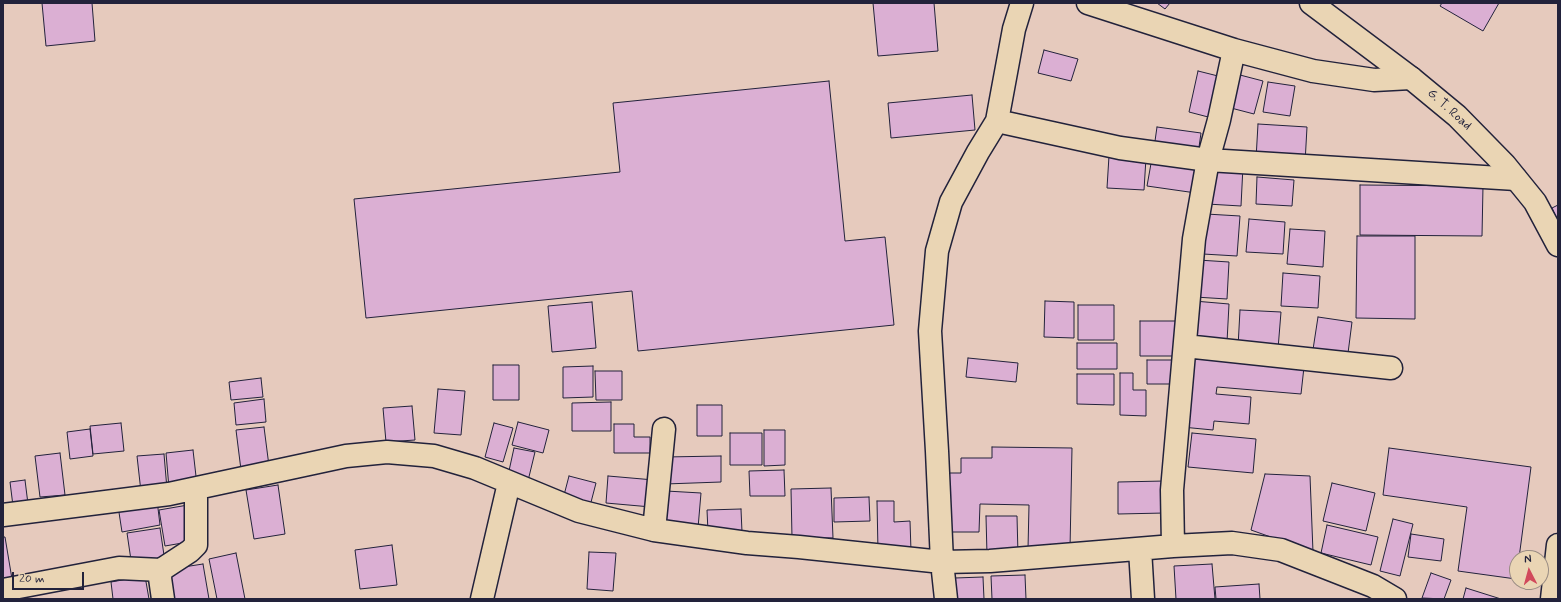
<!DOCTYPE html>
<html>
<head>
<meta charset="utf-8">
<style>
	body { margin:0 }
	#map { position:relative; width:1561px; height:602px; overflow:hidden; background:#e6cabd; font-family:Mynerve,sans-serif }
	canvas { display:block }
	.frame { position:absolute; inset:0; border:4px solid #22223b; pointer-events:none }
	.north { position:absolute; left:1509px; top:550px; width:40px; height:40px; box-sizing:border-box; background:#ead5b4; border:1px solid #9a8d84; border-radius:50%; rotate:354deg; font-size:11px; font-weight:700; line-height:16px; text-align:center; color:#22223b }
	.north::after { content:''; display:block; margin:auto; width:14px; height:18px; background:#d1495b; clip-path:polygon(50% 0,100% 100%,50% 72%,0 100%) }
	.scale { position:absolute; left:12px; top:572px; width:72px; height:18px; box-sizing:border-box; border:2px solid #22223b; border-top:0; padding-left:5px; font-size:12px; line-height:14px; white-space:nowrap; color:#22223b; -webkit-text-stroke:3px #ead5b4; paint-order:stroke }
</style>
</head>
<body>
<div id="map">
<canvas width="1561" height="602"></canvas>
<div class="frame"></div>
<div class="north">N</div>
<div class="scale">20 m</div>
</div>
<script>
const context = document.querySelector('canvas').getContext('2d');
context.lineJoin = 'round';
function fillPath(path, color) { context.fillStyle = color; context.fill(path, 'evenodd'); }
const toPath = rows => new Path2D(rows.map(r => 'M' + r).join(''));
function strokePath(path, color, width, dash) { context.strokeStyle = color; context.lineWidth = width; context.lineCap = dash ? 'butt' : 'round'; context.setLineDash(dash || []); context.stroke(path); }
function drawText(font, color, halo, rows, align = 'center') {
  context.font = font + ' Mynerve,sans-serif'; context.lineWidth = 3; context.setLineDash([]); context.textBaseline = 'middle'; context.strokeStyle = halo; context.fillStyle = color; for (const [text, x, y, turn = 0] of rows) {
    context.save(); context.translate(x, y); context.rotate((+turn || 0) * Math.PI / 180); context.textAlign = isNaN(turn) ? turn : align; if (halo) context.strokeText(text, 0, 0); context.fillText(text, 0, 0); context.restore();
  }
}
const building = toPath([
	[42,3,92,3,95,41,46,46,42,3],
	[873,3,934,3,938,51,878,56,873,3],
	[1157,3,1170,3,1165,9,1157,3],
	[1442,3,1499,3,1483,31,1440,6,1442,3],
	[1044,50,1078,59,1071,81,1038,73,1044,50],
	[1198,71,1222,77,1212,118,1189,112,1198,71],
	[1240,75,1263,81,1254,114,1231,108,1240,75],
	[829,81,845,241,885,237,894,325,638,351,632,291,366,318,354,199,620,172,613,103,829,81],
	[1268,82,1295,86,1290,116,1263,112,1268,82],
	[972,95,975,130,891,138,888,103,972,95],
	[1258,124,1307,127,1305,163,1256,159,1258,124],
	[1157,127,1201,133,1198,154,1154,148,1157,127],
	[1109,156,1146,158,1144,190,1107,188,1109,156],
	[1152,158,1200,165,1196,193,1147,186,1152,158],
	[1210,164,1243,166,1241,206,1207,204,1210,164],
	[1257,177,1294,180,1292,206,1256,204,1257,177],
	[1360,185,1483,186,1482,236,1360,235,1360,185],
	[1558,205,1558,222,1552,208,1558,205],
	[1206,214,1240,216,1237,256,1203,254,1206,214],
	[1249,219,1285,222,1283,254,1246,252,1249,219],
	[1290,229,1325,231,1323,267,1287,264,1290,229],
	[1357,236,1415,236,1415,319,1356,318,1357,236],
	[1198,260,1229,262,1227,299,1195,297,1198,260],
	[1283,273,1320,276,1318,308,1281,306,1283,273],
	[1045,301,1074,302,1074,338,1044,337,1045,301],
	[1194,301,1229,304,1227,342,1192,340,1194,301],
	[592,302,596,348,552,352,548,306,592,302],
	[1078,305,1114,305,1114,340,1078,340,1078,305],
	[1240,310,1281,312,1278,349,1238,347,1240,310],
	[1318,317,1352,322,1347,361,1312,356,1318,317],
	[1140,321,1181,321,1181,356,1140,356,1140,321],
	[1077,343,1117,343,1117,369,1077,369,1077,343],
	[1189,357,1304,367,1301,394,1217,387,1216,394,1251,397,1249,424,1214,421,1213,430,1182,427,1189,357],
	[968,358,1018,363,1016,382,966,377,968,358],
	[1147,360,1173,360,1173,384,1147,384,1147,360],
	[493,365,519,365,519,400,493,400,493,365],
	[593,366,593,397,563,398,563,367,593,366],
	[595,371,622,371,622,400,596,400,595,371],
	[1120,373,1133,373,1133,390,1146,390,1146,416,1120,415,1120,373],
	[1077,374,1114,374,1114,405,1077,404,1077,374],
	[261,378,263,397,231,400,229,382,261,378],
	[438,389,465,391,461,435,434,433,438,389],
	[264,399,266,422,236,425,234,403,264,399],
	[611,402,611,431,572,431,572,403,611,402],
	[697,405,722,405,722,436,697,436,697,405],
	[412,406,415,440,386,442,383,408,412,406],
	[518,422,549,430,543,453,512,445,518,422],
	[121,423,124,451,93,454,90,426,121,423],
	[494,423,513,428,503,462,485,457,494,423],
	[614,424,634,424,634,437,650,437,650,453,614,453,614,424],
	[264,427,269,466,241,470,236,430,264,427],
	[90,429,93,456,70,459,67,432,90,429],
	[764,430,785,430,785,465,764,466,764,430],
	[730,433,762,433,762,465,730,465,730,433],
	[1192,433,1256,439,1253,473,1188,467,1192,433],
	[992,447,1072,448,1070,549,1028,549,1029,505,980,504,979,532,945,532,946,473,961,473,961,458,992,458,992,447],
	[514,448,535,452,527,485,507,480,514,448],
	[1389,448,1531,467,1519,558,1517,558,1516,579,1458,571,1467,507,1383,495,1389,448],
	[193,450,197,485,169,488,166,453,193,450],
	[60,453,65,495,40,497,35,456,60,453],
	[164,454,167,489,141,492,137,456,164,454],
	[721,456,721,482,665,484,665,457,721,456],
	[784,470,785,496,750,496,749,471,784,470],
	[1265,474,1310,476,1313,552,1251,530,1265,474],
	[569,476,596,483,590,506,563,499,569,476],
	[608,476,654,480,651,507,606,503,608,476],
	[25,480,28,504,13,506,10,482,25,480],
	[1165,481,1165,513,1118,514,1118,482,1165,481],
	[1332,483,1375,493,1366,531,1323,521,1332,483],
	[278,485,285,534,254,539,246,490,278,485],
	[831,488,833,538,792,538,791,489,831,488],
	[666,491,701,493,698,528,663,525,666,491],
	[869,497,870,521,834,522,834,498,869,497],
	[157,500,160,525,122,532,118,506,157,500],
	[877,501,894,501,894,522,910,521,911,551,878,551,877,501],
	[188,505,194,541,165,546,159,510,188,505],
	[741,509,742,532,708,532,707,510,741,509],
	[986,516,1017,516,1018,555,987,555,986,516],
	[1393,519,1413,524,1400,576,1380,571,1393,519],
	[1327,525,1378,537,1371,565,1321,553,1327,525],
	[160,528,165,562,132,567,127,533,160,528],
	[1411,534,1444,539,1441,561,1408,557,1411,534],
	[3,537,5,537,13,585,3,586,3,537],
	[392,545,397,585,360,589,355,550,392,545],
	[589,552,616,553,613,591,587,589,589,552],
	[236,553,245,599,217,599,209,559,236,553],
	[203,564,209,599,169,599,164,570,203,564],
	[1212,564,1215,599,1176,599,1174,566,1212,564],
	[1431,573,1451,580,1444,599,1422,598,1431,573],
	[1025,575,1026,599,992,599,991,576,1025,575],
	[145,576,149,599,113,599,111,582,145,576],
	[983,577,984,599,956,599,955,578,983,577],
	[1259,584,1260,599,1216,599,1215,587,1259,584],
	[1466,588,1501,599,1463,599,1466,588]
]);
fillPath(building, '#dbafd3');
strokePath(building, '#22223b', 1);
const minor = toPath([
	[1088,3,1234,50,1313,71,1374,80,1411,78],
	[997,121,1120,148,1208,160,1516,179],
	[1185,346,1391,368],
	[3,515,169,494,346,456,387,452,434,456,475,468,579,511,654,530,747,543,799,547,942,562,990,561,1173,546,1232,543,1281,550,1373,586,1395,599],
	[654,530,664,429],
	[1173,546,1172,490,1194,239,1208,160,1219,120,1234,50],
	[1140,549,1143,599],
	[3,590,119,568,161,570],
	[163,599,160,578,161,570,190,551,196,545,196,489],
	[482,599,509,483],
	[946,599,942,562,937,451,930,331,937,251,951,202,978,152,997,121,1014,29,1022,3]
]);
const major = toPath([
	[1311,3,1411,78,1457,116,1505,165,1535,202,1558,245],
	[1552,599,1558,545]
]);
strokePath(minor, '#22223b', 25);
strokePath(major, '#22223b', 25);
strokePath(minor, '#ead5b4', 22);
strokePath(major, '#ead5b4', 22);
drawText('13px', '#22223b', '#ead5b4', [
	["G. T. Road",1449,110,42]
]);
</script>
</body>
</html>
